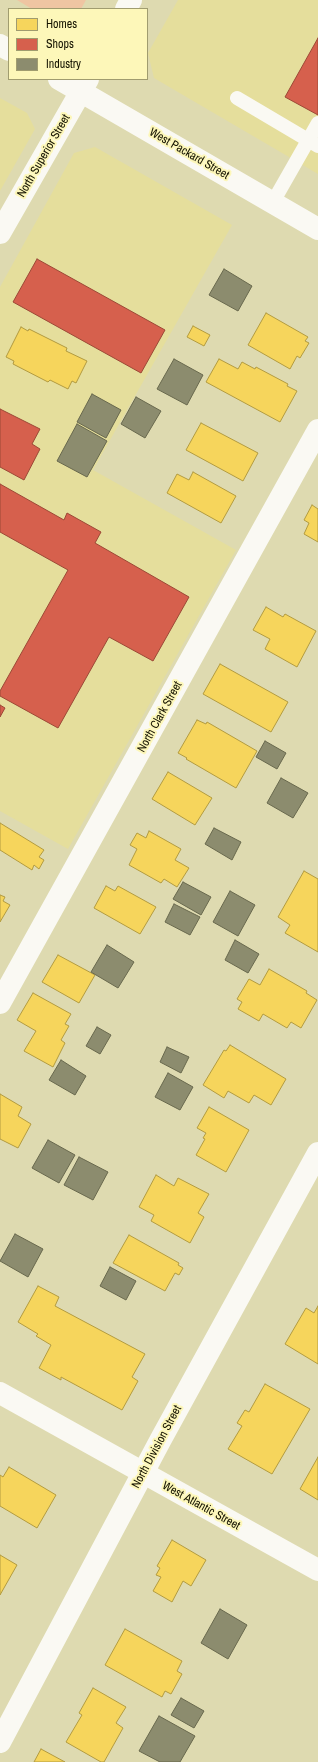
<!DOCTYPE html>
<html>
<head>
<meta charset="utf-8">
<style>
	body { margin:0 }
	#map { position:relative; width:318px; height:1762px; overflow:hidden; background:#dedab0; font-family:"Archivo Narrow",sans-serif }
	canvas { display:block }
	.legend { position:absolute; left:8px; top:8px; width:140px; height:72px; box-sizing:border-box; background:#fdf7b9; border:1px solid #a09c6f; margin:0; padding:5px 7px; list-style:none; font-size:12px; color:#151300 }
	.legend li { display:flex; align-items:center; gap:8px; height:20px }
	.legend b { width:20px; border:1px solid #a09c6f }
</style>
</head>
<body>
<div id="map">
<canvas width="318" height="1762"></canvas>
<ul class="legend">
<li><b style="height:11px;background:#f6d55c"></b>Homes</li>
<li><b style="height:11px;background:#d6604d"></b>Shops</li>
<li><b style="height:11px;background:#8c8c6e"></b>Industry</li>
</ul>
</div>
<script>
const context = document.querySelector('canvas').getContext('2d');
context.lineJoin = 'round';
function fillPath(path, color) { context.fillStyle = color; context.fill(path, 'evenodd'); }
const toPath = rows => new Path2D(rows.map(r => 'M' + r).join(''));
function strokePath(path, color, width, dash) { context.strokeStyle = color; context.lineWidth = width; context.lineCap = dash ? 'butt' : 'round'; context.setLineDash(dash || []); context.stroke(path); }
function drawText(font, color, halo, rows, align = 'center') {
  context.font = font + ' "Archivo Narrow",sans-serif'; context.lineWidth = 4; context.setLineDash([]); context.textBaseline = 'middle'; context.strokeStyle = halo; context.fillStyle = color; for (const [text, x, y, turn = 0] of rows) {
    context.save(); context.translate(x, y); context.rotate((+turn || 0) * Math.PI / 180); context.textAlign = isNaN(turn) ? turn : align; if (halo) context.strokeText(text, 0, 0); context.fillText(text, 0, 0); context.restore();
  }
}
fillPath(toPath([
	[178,0,318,0,318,174,154,78,148,53],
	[0,98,27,113,35,129,0,191],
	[95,147,232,225,93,470,236,550,68,849,0,811,0,287,74,153]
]), '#e5de9c');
fillPath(toPath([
	[17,0,86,0,81,9,32,9]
]), '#efc5a2');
const homes = toPath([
	[266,313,308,337,305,341,309,343,300,358,297,356,290,369,248,345,266,313],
	[193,326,210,335,204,346,187,337,193,326],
	[21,327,28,331,29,329,67,348,66,351,87,361,76,383,72,381,68,389,50,380,48,382,13,364,14,361,6,357,21,327],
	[219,359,238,369,242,362,255,369,256,367,288,384,287,386,297,391,280,422,206,382,219,359],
	[201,423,258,453,243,481,186,450,201,423],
	[193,472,236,496,221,523,167,493,177,474,189,480,193,472],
	[312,505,318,509,318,542,304,534,309,523,304,520,312,505],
	[266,607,283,617,285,614,316,631,297,667,265,649,270,639,253,630,266,607],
	[220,664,288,702,271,732,203,694,220,664],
	[197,720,206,724,207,722,257,751,236,788,186,759,187,758,178,753,197,720],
	[168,772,212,798,195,825,152,799,168,772],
	[0,823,44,850,39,857,44,860,39,869,34,865,32,870,0,850,0,823],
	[149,831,181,849,175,860,189,868,177,887,164,879,161,883,129,865,137,849,130,845,137,833,146,838,149,831],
	[304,871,318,879,318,952,285,933,290,925,278,917,304,871],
	[106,886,115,891,118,886,156,907,140,934,94,908,106,886],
	[0,895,5,897,3,901,10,905,0,922,0,895],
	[58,955,95,975,79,1003,42,982,58,955],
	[269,969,307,991,306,993,317,1000,301,1028,291,1022,287,1028,263,1014,259,1021,238,1009,242,1002,237,999,249,979,260,985,269,969],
	[33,993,71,1014,65,1024,69,1026,61,1040,65,1043,53,1067,24,1051,36,1031,17,1020,33,993],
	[230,1045,286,1079,271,1105,254,1095,249,1103,228,1091,224,1098,203,1085,224,1050,226,1051,230,1045],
	[0,1094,22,1107,18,1116,31,1124,18,1148,0,1139,0,1094],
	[209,1107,249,1130,226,1172,196,1155,205,1139,203,1138,206,1133,197,1128,209,1107],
	[156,1175,174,1186,178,1178,209,1194,198,1213,204,1217,190,1243,151,1221,154,1215,139,1207,156,1175],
	[129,1235,179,1263,178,1265,183,1268,179,1275,175,1273,165,1291,113,1263,129,1235],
	[38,1286,59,1297,55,1306,145,1354,132,1377,138,1381,122,1410,61,1377,61,1380,39,1368,51,1345,36,1336,38,1334,18,1322,38,1286],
	[318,1306,318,1364,285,1344,306,1308,314,1313,318,1306],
	[265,1384,310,1409,272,1474,228,1449,242,1426,237,1423,245,1410,249,1412,265,1384],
	[318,1457,318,1500,300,1489,318,1457],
	[9,1467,56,1495,37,1528,0,1506,0,1475,3,1477,9,1467],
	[172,1540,206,1560,191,1586,183,1581,172,1602,153,1591,161,1577,156,1575,160,1568,157,1566,172,1540],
	[0,1555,17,1565,0,1595,0,1555],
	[125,1629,182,1661,177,1671,182,1674,171,1694,165,1691,162,1697,105,1665,125,1629],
	[93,1688,126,1707,116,1723,123,1728,104,1762,101,1762,66,1742,82,1715,79,1713,93,1688],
	[41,1749,65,1762,34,1762,41,1749]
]);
fillPath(homes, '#f6d55c');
strokePath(homes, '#b29b40', 1);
const shops = toPath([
	[318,38,318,115,285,97,318,38],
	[37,259,165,330,141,373,13,302,37,259],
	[0,409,40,429,32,444,40,449,24,480,0,467,0,409],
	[0,484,64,520,67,513,101,532,95,543,189,597,153,661,109,637,58,728,0,696,0,691,68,570,0,532,0,484],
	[0,705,5,708,0,717,0,705]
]);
fillPath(shops, '#d6604d');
strokePath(shops, '#9c4936', 1);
const industry = toPath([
	[224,269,252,286,238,311,209,295,224,269],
	[174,359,203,375,187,405,157,389,174,359],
	[92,394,121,410,106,438,77,422,92,394],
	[136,397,161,411,145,438,121,424,136,397],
	[77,424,107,441,87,477,57,461,77,424],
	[265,741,286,753,277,769,256,757,265,741],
	[281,778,308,793,293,818,267,803,281,778],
	[214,828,241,842,232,860,205,844,214,828],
	[183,882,211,897,201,915,173,899,183,882],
	[230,891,255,905,238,936,213,922,230,891],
	[174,904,200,917,190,935,165,922,174,904],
	[235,940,259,954,248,973,225,960,235,940],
	[107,945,134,962,118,988,91,972,107,945],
	[97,1027,111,1035,100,1054,86,1046,97,1027],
	[167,1047,189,1057,181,1073,160,1062,167,1047],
	[61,1060,86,1076,75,1095,49,1080,61,1060],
	[168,1073,193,1087,180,1110,155,1097,168,1073],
	[48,1140,75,1155,59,1183,32,1168,48,1140],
	[79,1157,108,1172,93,1200,64,1185,79,1157],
	[15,1234,43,1249,28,1277,0,1261,15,1234],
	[110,1267,136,1281,126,1300,100,1286,110,1267],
	[220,1609,247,1625,228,1659,201,1643,220,1609],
	[181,1698,204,1711,194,1728,171,1715,181,1698],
	[159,1716,195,1736,180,1762,160,1762,139,1751,159,1716]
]);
fillPath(industry, '#8c8c6e');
strokePath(industry, '#68684d', 1);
strokePath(toPath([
	[237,98,318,146],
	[273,202,318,123]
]), '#faf9f3', 14);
strokePath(toPath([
	[126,9,131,0],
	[0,233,88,79],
	[0,1003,318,430]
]), '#faf9f3', 22);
strokePath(toPath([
	[0,45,9,50],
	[59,79,318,229],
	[0,1393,318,1570],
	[0,1742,161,1439,318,1153]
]), '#faf9f3', 22);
drawText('12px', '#151300', '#fdf7b9', [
	["West Packard Street",189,154,30],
	["North Superior Street",44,156,-60],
	["North Clark Street",160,717,-61],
	["North Division Street",157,1447,-62],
	["West Atlantic Street",201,1506,29]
]);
</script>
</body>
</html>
